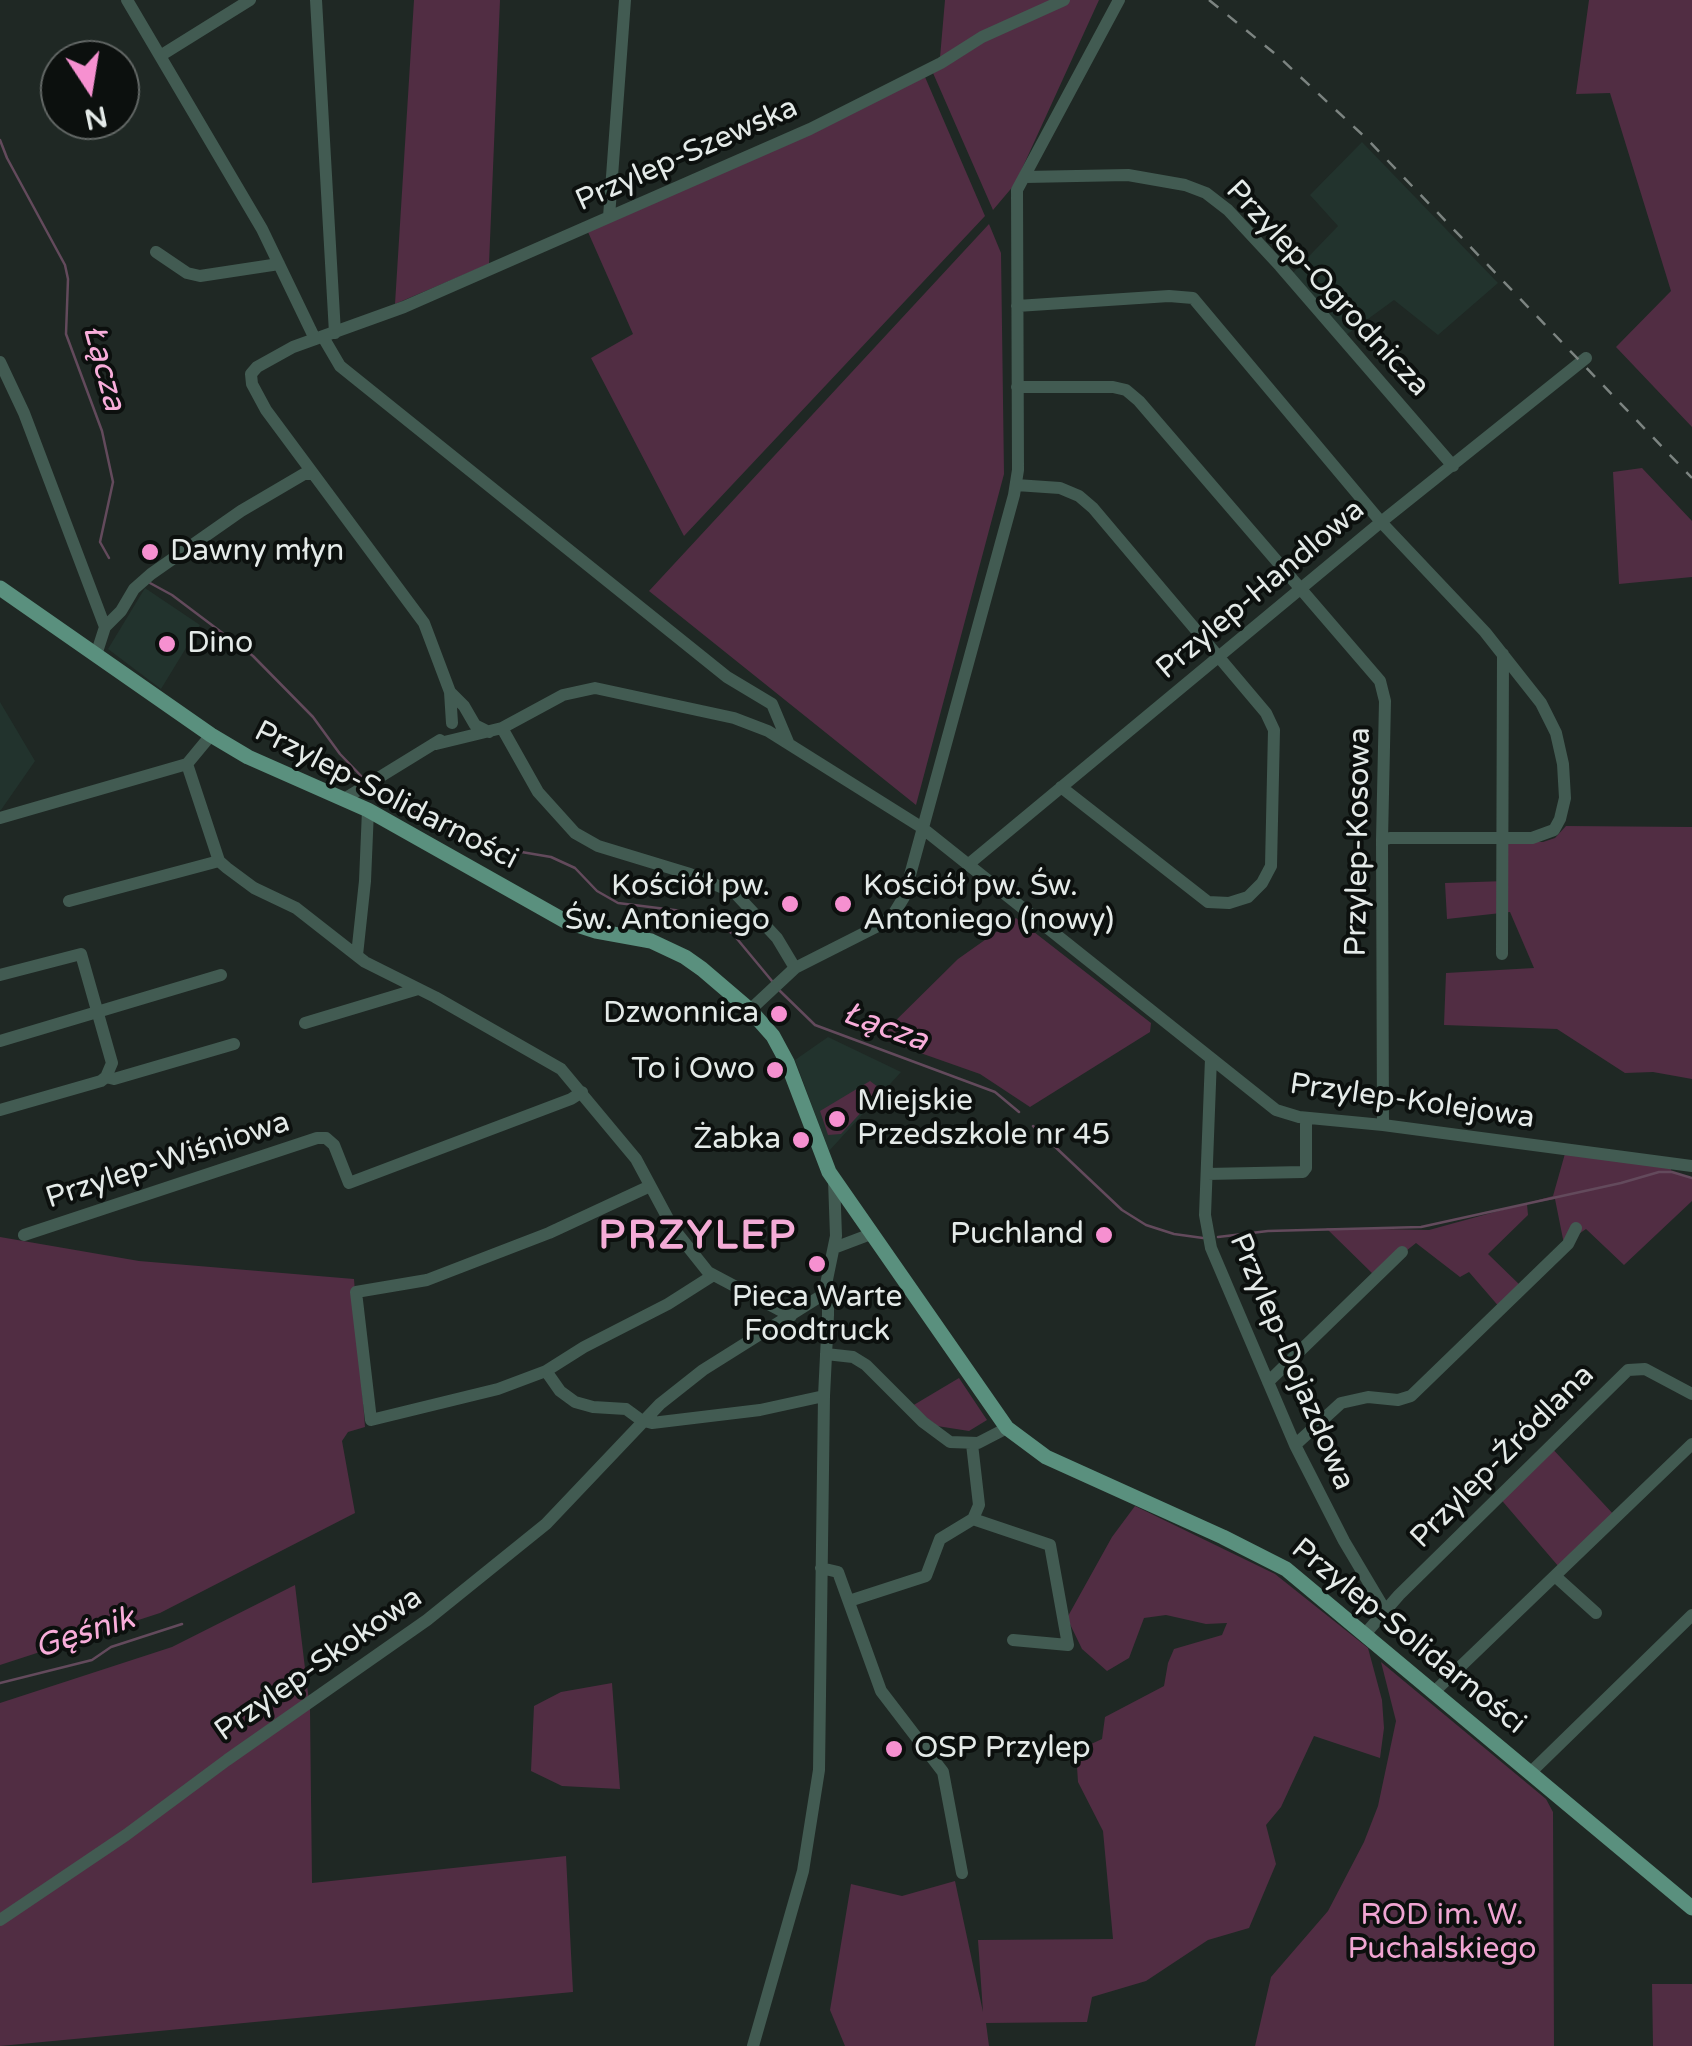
<!DOCTYPE html>
<html>
<head>
<meta charset="utf-8">
<style>
	body { margin:0 }
	#map { position:relative; width:1692px; height:2046px; overflow:hidden; background:#1f2824; font-family:"Varela Round",sans-serif }
	canvas { display:block }
	.north { position:absolute; left:40px; top:40px; width:100px; height:100px; box-sizing:border-box; background:#0c100e; border:2px solid #626765; border-radius:50%; rotate:168deg; font-size:28px; font-weight:700; line-height:40px; text-align:center; color:#e4eae8 }
	.north::after { content:''; display:block; margin:auto; width:35px; height:45px; background:#f690d0; clip-path:polygon(50% 0,100% 100%,50% 72%,0 100%) }
</style>
</head>
<body>
<div id="map">
<canvas width="1692" height="2046"></canvas>
<div class="north">N</div>
</div>
<script>
const context = document.querySelector('canvas').getContext('2d');
context.lineJoin = 'round';
function fillPath(path, color) { context.fillStyle = color; context.fill(path, 'evenodd'); }
const toPath = rows => new Path2D(rows.map(r => 'M' + r).join(''));
function strokePath(path, color, width, dash) { context.strokeStyle = color; context.lineWidth = width; context.lineCap = dash ? 'butt' : 'round'; context.setLineDash(dash || []); context.stroke(path); }
function drawText(font, color, halo, rows, align = 'center') {
  context.font = font + ' "Varela Round",sans-serif'; context.lineWidth = 8; context.setLineDash([]); context.textBaseline = 'middle'; context.strokeStyle = halo; context.fillStyle = color; for (const [text, x, y, turn = 0] of rows) {
    context.save(); context.translate(x, y); context.rotate((+turn || 0) * Math.PI / 180); context.textAlign = isNaN(turn) ? turn : align; if (halo) context.strokeText(text, 0, 0); context.fillText(text, 0, 0); context.restore();
  }
}
fillPath(toPath([
	[1362,142,1498,283,1438,335,1394,300,1346,335,1290,276,1338,226,1310,195],
	[145,588,200,625,161,689,108,649],
	[0,702,35,761,1,810,0,810],
	[828,1037,901,1072,829,1151,795,1060]
]), '#22332d');
fillPath(toPath([
	[414,0,500,0,489,264,395,304],
	[945,0,1099,0,1015,184,993,210,933,73,939,69],
	[1589,0,1692,0,1692,427,1616,347,1671,291,1610,93,1576,94],
	[925,77,985,216,684,536,591,358,633,334,588,232],
	[989,224,1001,253,1004,474,916,805,649,591],
	[1642,468,1692,521,1692,577,1619,584,1613,472],
	[1566,826,1692,827,1692,1079,1653,1072,1625,1073,1557,1029,1444,1025,1446,973,1534,968,1510,912,1447,919,1445,883,1506,881,1503,842,1543,842,1555,838],
	[1016,918,1151,1023,1150,1032,1030,1107,980,1074,878,1038,958,959],
	[870,1081,882,1090,841,1134,828,1135,820,1111],
	[1566,1150,1669,1164,1672,1172,1692,1178,1692,1201,1624,1265,1586,1229,1564,1244,1555,1199,1527,1204,1528,1215,1488,1254,1523,1288,1501,1309,1469,1272,1460,1277,1416,1243,1375,1276,1326,1228,1429,1230,1553,1196],
	[0,1237,139,1261,354,1279,365,1427,348,1432,342,1441,355,1513,160,1613,0,1665],
	[959,1378,987,1420,969,1431,937,1426,912,1406],
	[1549,1445,1615,1516,1559,1567,1498,1496],
	[1135,1506,1275,1574,1368,1648,1382,1700,1384,1728,1380,1758,1314,1736,1281,1807,1266,1825,1276,1864,1249,1928,1208,1940,1146,1981,1092,1997,1087,2022,986,2023,989,2046,845,2046,830,2010,851,1884,902,1896,955,1881,983,2012,978,1940,1113,1939,1103,1831,1078,1782,1076,1751,1102,1739,1105,1717,1164,1686,1168,1663,1174,1649,1222,1635,1227,1623,1206,1624,1166,1615,1144,1618,1129,1658,1107,1671,1082,1649,1067,1618,1112,1537],
	[295,1585,310,1710,312,1883,566,1856,573,1992,0,2046,0,1703,172,1647],
	[1381,1662,1546,1799,1553,1812,1554,2046,1255,2046,1271,1977,1328,1911,1364,1842,1378,1806,1396,1721],
	[612,1683,620,1789,562,1786,531,1771,534,1706,561,1692],
	[1652,1984,1692,1984,1692,2046,1653,2046]
]), '#512d43');
strokePath(toPath([
	[0,140,7,158,65,265,68,279,66,334,102,431,113,482,100,542,109,558],
	[150,583,172,595,253,656,313,717,340,754,364,779],
	[382,791,405,807,458,834,492,847,551,857,575,868,597,891,618,903,682,911,709,918,733,934,772,981],
	[780,991,815,1025,995,1092,1019,1112],
	[1033,1126,1122,1210,1146,1225,1174,1234,1203,1238],
	[1218,1237,1268,1231,1421,1227,1621,1183,1659,1172,1672,1172,1692,1178],
	[0,1683,92,1660,111,1647,182,1624]
]), '#634a5c', 2.5);
strokePath(toPath([
	[127,0,262,229,315,339],
	[316,0,335,333],
	[160,56,250,0],
	[1025,177,1128,175,1185,185,1206,193,1228,210,1280,266,1453,466],
	[609,217,625,0],
	[156,252,187,273,200,276,279,264],
	[1017,306,1169,296,1193,298,1381,522,1485,632,1541,703,1556,733,1563,764,1565,798,1560,819,1554,830,1532,838,1390,838,1382,840],
	[323,337,340,366,727,677,772,704,788,742],
	[0,362,24,413,105,627],
	[1017,387,1113,387,1126,390,1139,401,1380,681,1385,701,1382,840,1383,1125],
	[1016,485,1060,488,1079,496,1093,508,1266,713,1274,730,1271,866,1262,883,1248,897,1229,903,1208,902,1061,787],
	[96,655,105,627,121,611,134,589,151,574,241,511,304,474,311,474],
	[450,692,464,706,475,725,489,732],
	[452,723,450,692,424,623,266,410,252,384,251,374,257,367,293,347,404,307,810,129,941,63,982,37,1064,0],
	[502,728,538,792,575,833,598,846,690,874,735,893,777,938,795,968],
	[436,744,502,728,563,695,595,688,734,718,768,731,921,827,1276,1110,1299,1117,1383,1125,1692,1166],
	[187,764,219,861,227,868,254,888,296,908,365,962,435,997,561,1069,636,1159,673,1228,708,1272,791,1316],
	[344,799,440,740],
	[0,818,187,764,211,735],
	[970,863,1381,522,1586,358],
	[69,901,219,861],
	[1502,954,1503,654],
	[357,955,365,881,368,810],
	[0,975,81,954,112,1063,106,1077,101,1081,0,1110],
	[750,1010,795,968,880,925,893,915,904,897,1014,495,1018,470,1017,190,1119,0],
	[305,1023,418,989],
	[0,1041,221,975],
	[1211,1058,1205,1215,1211,1248,1295,1445,1344,1541,1385,1610],
	[106,1077,114,1079,234,1044],
	[1207,1174,1303,1172,1306,1168,1306,1118],
	[648,1187,549,1233,427,1280,356,1292,371,1420,498,1389,546,1371,584,1347,668,1304,712,1276],
	[24,1235,317,1138,326,1138,334,1145,349,1183,571,1099,582,1092],
	[834,1248,871,1234],
	[826,1354,853,1357,866,1365,923,1422,950,1442,978,1443,1007,1428],
	[546,1371,560,1391,575,1402,593,1407,626,1409,641,1420,652,1423,760,1410,824,1396],
	[1268,1382,1402,1252],
	[1295,1445,1341,1403,1368,1397,1398,1400,1411,1396,1568,1244,1576,1228],
	[973,1519,1050,1545,1068,1645,1013,1640],
	[821,1568,838,1572,881,1691,943,1772,962,1873],
	[1555,1576,1596,1613],
	[849,1601,926,1576,940,1539,973,1519,979,1505,972,1444],
	[1366,1633,1399,1595,1628,1370,1645,1369,1692,1394],
	[1435,1691,1692,1444],
	[1531,1772,1692,1615],
	[0,1920,126,1835,227,1760,427,1620,546,1524,660,1404,703,1370,824,1294],
	[753,2046,803,1871,819,1770,824,1396,828,1315,828,1298,824,1294,836,1236,834,1180]
]), '#425b52', 12);
strokePath(toPath([
	[0,588,211,735,248,757,368,810,565,921,596,931,651,941,685,957,702,969,750,1010,773,1036,787,1062,829,1172,1007,1428,1046,1457,1223,1537,1286,1569,1692,1908]
]), '#5a907e', 15);
strokePath(toPath([
	[1209,0,1279,57,1367,139,1692,478]
]), '#7c8481', 2.5, [12, 12]);
for (const [x, y, r, color] of [
	[150,552,10,"#f690d0"],
	[167,644,10,"#f690d0"],
	[790,904,10,"#f690d0"],
	[843,904,10,"#f690d0"],
	[779,1014,10,"#f690d0"],
	[775,1070,10,"#f690d0"],
	[837,1119,10,"#f690d0"],
	[801,1140,10,"#f690d0"],
	[1104,1235,10,"#f690d0"],
	[817,1264,10,"#f690d0"],
	[894,1749,10,"#f690d0"]
]) { const dot = new Path2D(); dot.arc(x, y, r, 0, 2 * Math.PI); context.fillStyle = color; context.fill(dot); strokePath(dot, '#0c100e', 4); }
drawText('30px', '#e4eae8', '#0c100e', [
	["Przylep-Szewska",687,155,-24],
	["Przylep-Ogrodnicza",1327,289,47],
	["Przylep-Handlowa",1261,590,-40],
	["Przylep-Solidarności",386,796,27],
	["Przylep-Kosowa",1359,842,-89],
	["Przylep-Kolejowa",1412,1102,8],
	["Przylep-Wiśniowa",168,1161,-18],
	["Przylep-Dojazdowa",1291,1362,67],
	["Przylep-Źródlana",1503,1457,-45],
	["Przylep-Solidarności",1408,1637,39],
	["Przylep-Skokowa",319,1665,-35]
]);
drawText('30px', '#e4eae8', '#0c100e', [
	["Dawny młyn",170,552],
	["Dino",187,644],
	["Kościół pw.",770,887,"right"],
	["Św. Antoniego",770,921,"right"],
	["Kościół pw. Św.",863,887],
	["Antoniego (nowy)",863,921],
	["Dzwonnica",759,1014,"right"],
	["To i Owo",755,1070,"right"],
	["Miejskie",857,1102],
	["Przedszkole nr 45",857,1136],
	["Żabka",781,1140,"right"],
	["Puchland",1084,1235,"right"],
	["Pieca Warte",817,1298,"center"],
	["Foodtruck",817,1332,"center"],
	["OSP Przylep",914,1749]
], 'left');
drawText('30px', '#f0a5d2', '#0c100e', [
	["ROD im. W.",1442,1916],
	["Puchalskiego",1442,1950]
]);
drawText('italic 32px', '#f8adda', '#0c100e', [
	["Łącza",103,368,75],
	["Łącza",885,1028,20],
	["Gęśnik",85,1634,-18]
]);
context.letterSpacing = '2.5px';
drawText('bold 40px', '#f3abd6', '#0c100e', [
	["PRZYLEP",698,1237]
]);
context.letterSpacing = '0px';
</script>
</body>
</html>
